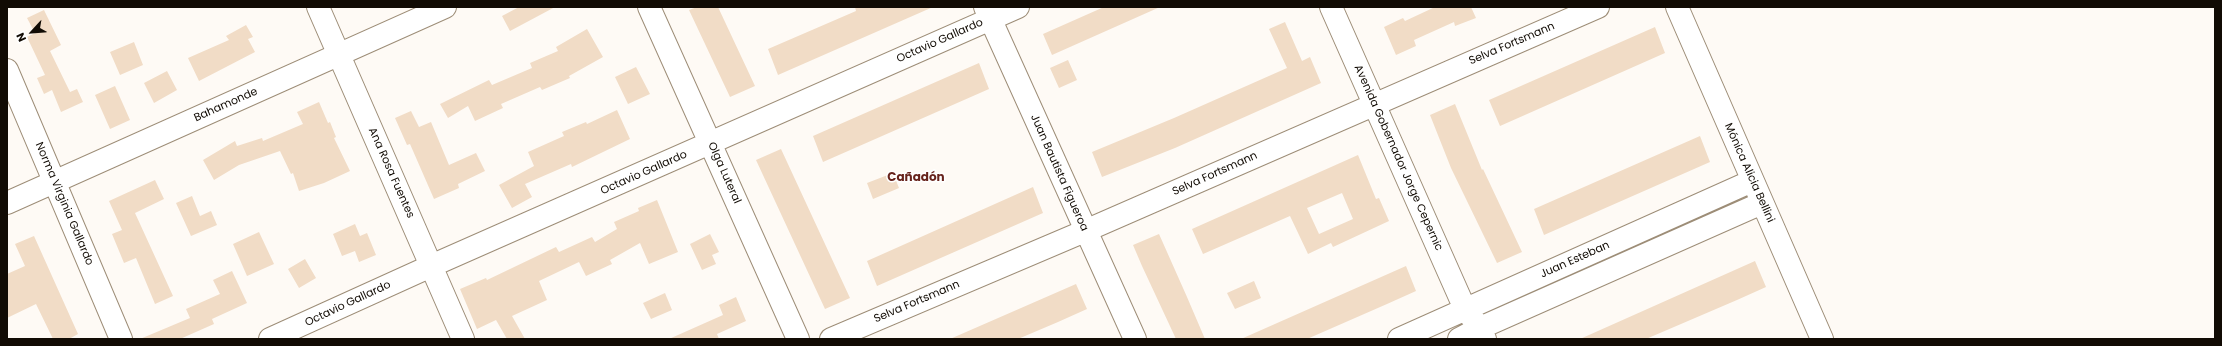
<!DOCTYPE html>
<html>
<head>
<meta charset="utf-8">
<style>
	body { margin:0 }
	#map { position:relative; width:2222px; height:346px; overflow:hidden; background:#fefaf5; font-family:Poppins,sans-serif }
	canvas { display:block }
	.frame { position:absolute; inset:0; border:8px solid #110b04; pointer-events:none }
	.north { position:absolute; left:12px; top:12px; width:40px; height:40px; -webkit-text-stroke:3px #fff; paint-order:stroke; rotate:244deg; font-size:11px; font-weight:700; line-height:16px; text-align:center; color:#110b04 }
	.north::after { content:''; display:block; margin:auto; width:14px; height:18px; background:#110b04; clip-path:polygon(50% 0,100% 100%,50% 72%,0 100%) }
</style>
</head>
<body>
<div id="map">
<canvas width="2222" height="346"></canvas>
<div class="frame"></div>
<div class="north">N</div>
</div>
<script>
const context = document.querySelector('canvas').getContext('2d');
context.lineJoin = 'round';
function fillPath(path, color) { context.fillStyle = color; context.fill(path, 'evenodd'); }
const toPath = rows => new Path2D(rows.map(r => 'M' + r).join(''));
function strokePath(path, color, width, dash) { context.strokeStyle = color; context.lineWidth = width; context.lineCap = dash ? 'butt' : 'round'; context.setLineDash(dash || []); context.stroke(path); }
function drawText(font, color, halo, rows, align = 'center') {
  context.font = font + ' Poppins,sans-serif'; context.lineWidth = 3; context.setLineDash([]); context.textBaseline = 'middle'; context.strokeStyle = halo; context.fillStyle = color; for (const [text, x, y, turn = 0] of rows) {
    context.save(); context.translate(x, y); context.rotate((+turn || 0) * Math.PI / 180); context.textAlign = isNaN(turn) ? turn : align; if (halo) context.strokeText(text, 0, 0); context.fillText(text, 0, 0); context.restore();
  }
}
fillPath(toPath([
	[519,7,555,7,510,31,502,16],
	[697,7,718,7,755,86,730,97,689,10],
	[855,7,933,7,778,75,768,49,856,11],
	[1104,7,1160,7,1052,55,1043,34],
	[1435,7,1471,7,1476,18,1455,26,1454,22,1414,40,1416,46,1396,55,1384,27,1403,18,1405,21],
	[44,10,61,45,50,51,70,92,77,89,83,102,61,112,52,90,44,94,37,78,45,75,27,37,35,33,27,18],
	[1285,22,1302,61,1310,57,1321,83,1175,148,1102,177,1092,152,1174,118,1287,68,1269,29],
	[246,25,253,37,248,39,255,52,199,81,188,58,229,40,226,36],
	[1655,27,1665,53,1500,126,1489,100],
	[587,29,603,57,569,76,570,78,542,90,540,87,501,104,503,108,475,121,468,106,448,118,440,104,489,80,492,85,532,68,530,63,558,51,556,47],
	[134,42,143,65,120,75,110,52],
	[1068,60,1077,80,1059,88,1050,68],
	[979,63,989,89,823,162,813,136],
	[636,67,650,94,628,104,615,77],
	[167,71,177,90,154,103,144,83],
	[115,86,130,120,110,129,95,95],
	[319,102,328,123,330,122,336,137,334,138,350,171,324,183,299,191,293,173,291,174,280,151,239,165,214,180,203,160,235,141,237,146,262,138,263,141,303,124,297,112],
	[1455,104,1482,170,1483,169,1522,252,1497,263,1451,168,1430,115],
	[617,110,630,139,572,167,571,164,525,184,532,197,512,208,499,185,534,166,528,152,564,136,562,132,586,122,587,124],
	[411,111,419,127,431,122,449,165,476,153,485,171,458,184,459,188,434,199,410,144,407,145,395,118],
	[1700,136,1710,162,1544,235,1534,209],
	[781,149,850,298,825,309,756,160],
	[1358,155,1376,199,1379,198,1389,221,1333,247,1331,243,1308,254,1290,216,1203,254,1192,229],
	[1342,193,1353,219,1319,234,1307,208],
	[893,173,899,188,873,199,867,183],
	[155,180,164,199,135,213,173,296,155,304,136,258,124,263,112,234,122,230,109,201],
	[1033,187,1043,213,877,286,867,261],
	[192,196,200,216,211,211,217,225,191,236,176,203],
	[657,200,678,252,649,264,640,243,610,260,612,264,586,276,579,262,539,281,547,300,512,316,525,339,507,339,496,320,477,329,460,289,486,278,487,280,556,247,559,252,592,237,595,242,617,229,614,222,639,211,638,208],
	[355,224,360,236,367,233,376,255,359,262,355,251,342,256,333,234],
	[259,232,274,264,247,276,233,244],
	[710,234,719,252,712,255,716,264,702,270,690,244],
	[1159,234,1187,297,1205,339,1176,339,1142,266,1133,245],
	[34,236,78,334,69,339,53,339,36,304,7,318,7,274,25,266,15,244],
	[305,259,316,278,299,288,288,269],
	[1755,261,1766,287,1737,300,1646,339,1580,339],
	[1406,266,1416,291,1387,304,1307,339,1241,339],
	[232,271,247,303,212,319,214,324,180,339,140,339,190,318,186,309,220,294,213,280],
	[1254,281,1261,298,1235,309,1227,293],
	[1076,284,1087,309,1058,322,1018,339,950,339],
	[665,293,672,310,651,319,643,303],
	[736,297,746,321,717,334,719,339,669,339,723,315,719,305]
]), '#f1dcc6');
const minor = toPath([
	[318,7,463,339],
	[649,7,798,339],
	[985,7,1135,339],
	[1331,7,1465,309,1480,328,1485,339],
	[1677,7,1822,339],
	[7,70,121,339],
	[7,203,445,7],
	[270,339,431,266,1018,7],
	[831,339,1085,231,1598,7],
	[1399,339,1752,181],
	[1459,339,1480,328,1762,203]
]);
strokePath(minor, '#9d8d77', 24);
strokePath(minor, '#fff', 22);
drawText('11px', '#110b04', '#fff', [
	["Octavio Gallardo",940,41,-24],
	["Selva Fortsmann",1512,44,-23],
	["Bahamonde",226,105,-24],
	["Avenida Gobernador Jorge Cepernic",1398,158,66],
	["Ana Rosa Fuentes",391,173,66],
	["Octavio Gallardo",644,173,-24],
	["Olga Luteral",724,173,66],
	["Juan Bautista Figueroa",1059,173,66],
	["Mónica Alicia Bellini",1749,173,66],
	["Selva Fortsmann",1215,174,-24],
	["Norma Virginia Gallardo",64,204,67],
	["Juan Esteban",1575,260,-24],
	["Selva Fortsmann",917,302,-23],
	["Octavio Gallardo",348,304,-25]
]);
drawText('bold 12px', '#67231c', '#fff', [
	["Cañadón",916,178]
]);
</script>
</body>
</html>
